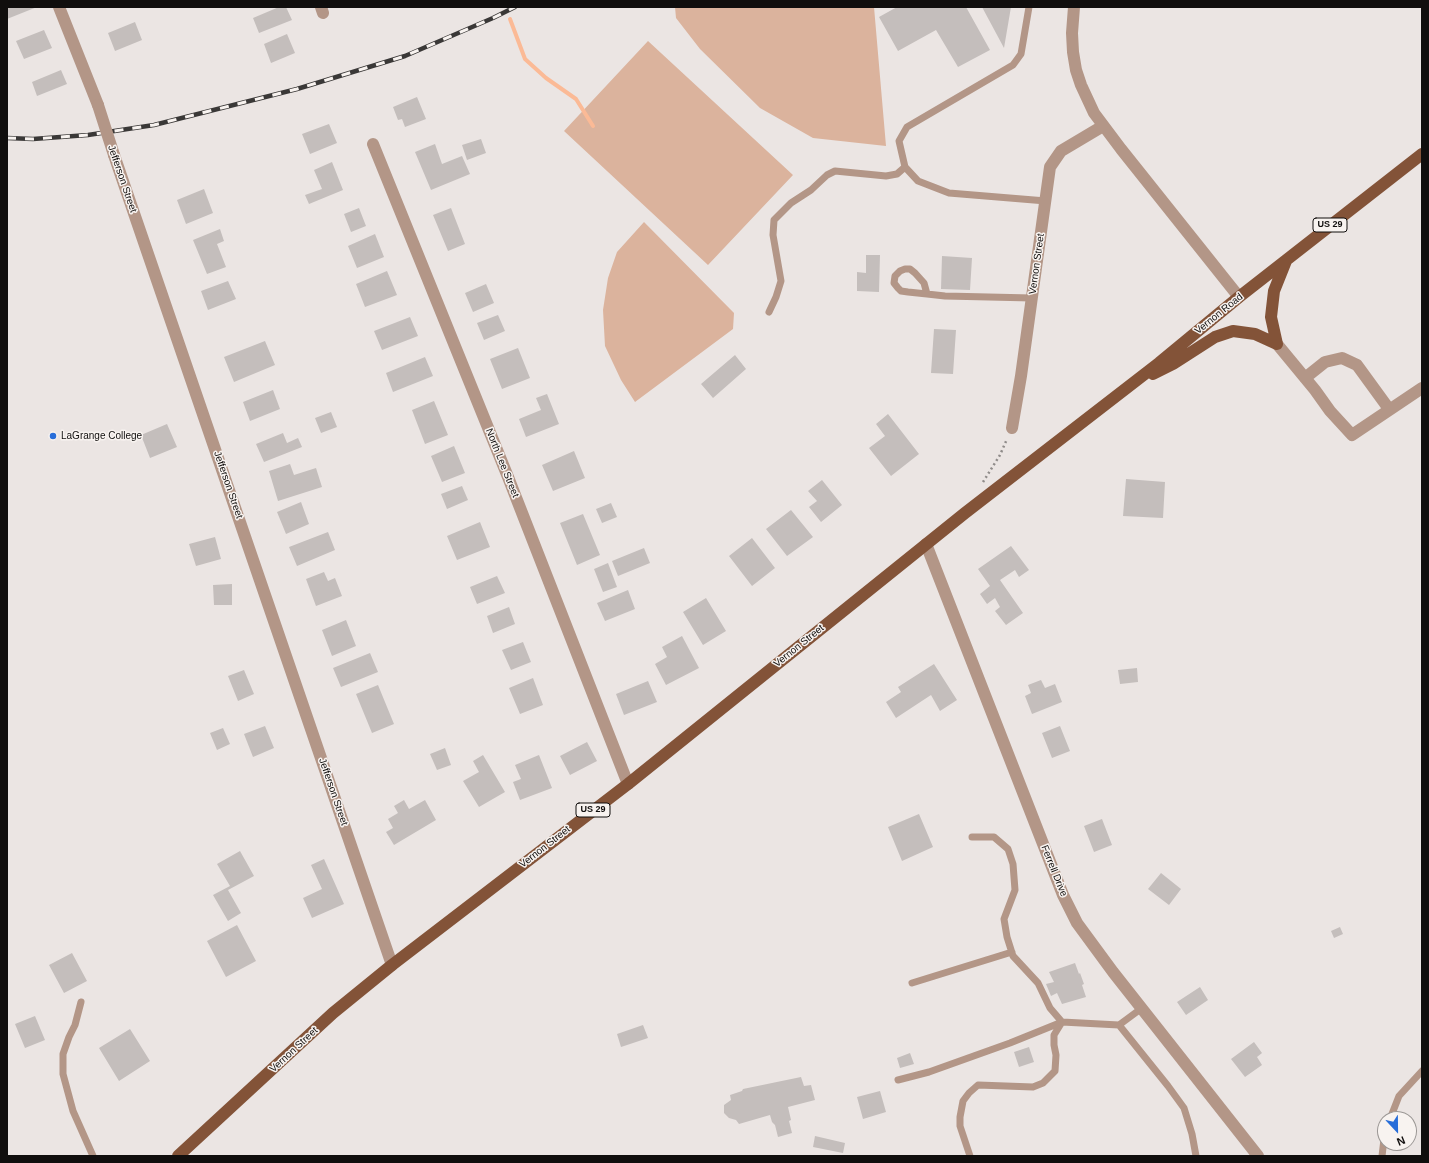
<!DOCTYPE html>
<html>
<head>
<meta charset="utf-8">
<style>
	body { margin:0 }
	#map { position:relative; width:1429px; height:1163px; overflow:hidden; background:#ebe5e3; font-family:Arial,sans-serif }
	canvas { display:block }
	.frame { position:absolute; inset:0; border:8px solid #100e0d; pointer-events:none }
	.north { position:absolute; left:1377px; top:1111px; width:40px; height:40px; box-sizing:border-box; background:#f8f3f0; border:1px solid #9b9795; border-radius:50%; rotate:158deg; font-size:11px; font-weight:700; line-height:16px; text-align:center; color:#100e0d }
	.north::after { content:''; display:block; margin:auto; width:14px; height:18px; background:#276dd9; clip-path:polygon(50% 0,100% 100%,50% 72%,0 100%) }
</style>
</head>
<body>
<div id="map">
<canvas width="1429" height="1163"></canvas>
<div class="frame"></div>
<div class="north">N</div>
</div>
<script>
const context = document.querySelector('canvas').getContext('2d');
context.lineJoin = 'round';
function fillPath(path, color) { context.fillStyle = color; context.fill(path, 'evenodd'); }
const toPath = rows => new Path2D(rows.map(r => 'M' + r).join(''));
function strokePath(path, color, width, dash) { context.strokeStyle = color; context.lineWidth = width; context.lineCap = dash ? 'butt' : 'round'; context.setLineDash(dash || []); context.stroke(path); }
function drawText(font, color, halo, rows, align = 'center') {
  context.font = font + ' Arial,sans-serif'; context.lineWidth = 3; context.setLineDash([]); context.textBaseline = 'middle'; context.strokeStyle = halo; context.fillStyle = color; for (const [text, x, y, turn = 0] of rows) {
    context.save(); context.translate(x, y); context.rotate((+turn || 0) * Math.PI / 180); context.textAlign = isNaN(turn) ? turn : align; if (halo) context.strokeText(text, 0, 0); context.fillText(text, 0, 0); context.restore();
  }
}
fillPath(toPath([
	[675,7,874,7,886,146,813,138,760,108,700,49,676,18],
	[648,41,793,175,708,265,564,131],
	[644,222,734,313,733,329,635,402,621,380,605,346,603,310,608,278,617,252]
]), '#dbb39d');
strokePath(toPath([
	[510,19,525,59,546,78,576,99,593,126]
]), '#fbba96', 4);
fillPath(toPath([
	[7,7,37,7,7,19],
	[279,7,286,7,292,20,259,33,253,18],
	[897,7,966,7,990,50,958,67,936,30,898,51,879,17],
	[982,7,1011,7,1004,48],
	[135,22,142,40,115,51,108,33],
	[44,30,52,48,24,59,16,41],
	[287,34,295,53,271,63,264,44],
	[61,70,67,84,37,96,32,82],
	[417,97,426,119,405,127,402,119,398,120,393,107],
	[329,124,337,143,310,154,302,134],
	[481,139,486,153,467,160,462,145],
	[435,144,442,164,462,156,470,174,431,190,415,152],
	[332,162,343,190,309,204,305,195,322,189,314,170],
	[204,189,213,213,186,224,177,200],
	[359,208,366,226,351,232,344,214],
	[451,208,465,244,448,251,433,215],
	[220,229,224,241,217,244,226,267,207,274,193,240],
	[375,234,384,257,357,268,348,246],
	[866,255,880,255,879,292,857,291,857,272,866,273],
	[942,256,972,258,970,290,941,289],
	[387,271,397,295,365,307,356,284],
	[228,281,236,299,208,310,201,291],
	[486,284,494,303,473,312,465,293],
	[498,315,505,331,484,340,477,323],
	[410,317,418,336,382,350,374,331],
	[934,329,956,330,953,374,931,373],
	[265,341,275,365,234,382,224,357],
	[518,348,530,378,502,389,490,359],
	[735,355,746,369,713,398,701,384],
	[425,357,433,376,393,392,386,373],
	[273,390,280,409,250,421,243,402],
	[547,394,559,424,526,437,519,419,541,410,536,398],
	[434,401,448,435,425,444,412,410],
	[331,412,337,427,321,433,315,418],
	[888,414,919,454,891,476,869,448,885,436,876,424],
	[167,424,177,447,150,458,141,435],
	[283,433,287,443,298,438,302,447,264,462,256,444],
	[454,446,465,473,442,482,431,456],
	[574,451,585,478,553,491,542,465],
	[290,464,294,475,316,468,322,487,278,501,269,471],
	[1126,479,1165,482,1163,518,1123,516],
	[822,480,842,505,821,522,809,507,817,501,808,491],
	[462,486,468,500,447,509,441,494],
	[301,502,309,524,286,534,277,512],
	[611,503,617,517,602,523,596,509],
	[791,510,813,537,787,556,766,529],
	[583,514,600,555,577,565,560,523],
	[480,522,490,547,457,560,447,536],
	[328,532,335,550,297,566,289,547],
	[215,537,221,559,196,566,189,544],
	[752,538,775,568,752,586,729,556],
	[1011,546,1029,570,1019,577,1015,570,1000,580,1023,613,1006,625,995,611,1000,607,995,598,987,604,980,594,990,586,978,569],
	[644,548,650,563,618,576,612,561],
	[608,563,617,587,603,592,594,569],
	[324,572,328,581,335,578,342,596,316,606,306,579],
	[497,576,505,593,477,604,470,587],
	[232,584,232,605,214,605,213,585],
	[628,590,635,609,605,621,597,603],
	[706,598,726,631,703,645,683,612],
	[509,607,515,624,493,633,487,616],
	[346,620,356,646,332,656,322,630],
	[682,636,699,668,666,685,655,664,667,657,662,647],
	[523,642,531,662,511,670,502,650],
	[370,653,378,672,341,687,333,668],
	[934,664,957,700,940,711,931,695,896,718,886,702,901,692,898,687],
	[1137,668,1138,682,1120,684,1118,670],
	[244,670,254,694,238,701,228,676],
	[533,678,543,705,520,714,509,688],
	[1041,680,1045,688,1055,684,1062,702,1032,714,1025,696,1031,693,1028,685],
	[648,681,657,702,624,715,616,694],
	[378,685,394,724,372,733,356,694],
	[265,726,274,748,253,757,244,734],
	[1060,726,1070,751,1052,758,1042,733],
	[223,728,230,744,217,750,210,733],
	[587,742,597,761,570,775,560,756],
	[445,748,451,765,437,770,430,754],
	[483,755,505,792,479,807,463,781,479,772,473,761],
	[539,755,552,788,520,800,513,782,521,779,515,765],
	[404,800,409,809,425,800,436,820,394,845,386,832,393,828,388,819,398,813,394,806],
	[919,814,933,847,902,861,888,827],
	[1102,819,1112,845,1094,852,1084,826],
	[240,851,254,876,228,890,241,913,228,921,213,895,230,886,217,864],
	[324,859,344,904,312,918,303,898,322,889,311,865],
	[1161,873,1181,889,1169,905,1148,889],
	[237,925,256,961,226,977,207,941],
	[1340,927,1343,934,1334,938,1331,931],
	[72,953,87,981,64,993,49,965],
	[1075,963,1079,974,1080,973,1084,984,1082,985,1086,997,1062,1004,1057,993,1051,996,1046,984,1054,982,1049,972],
	[1200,987,1208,1000,1186,1015,1177,1002],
	[35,1016,45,1040,25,1048,15,1024],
	[643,1025,648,1038,621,1047,617,1034],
	[130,1029,150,1061,119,1081,99,1048],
	[1254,1042,1262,1053,1257,1057,1262,1065,1245,1077,1231,1059],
	[1029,1047,1034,1062,1019,1067,1014,1052],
	[910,1053,914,1064,900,1068,897,1058],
	[801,1077,804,1086,811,1085,815,1100,788,1107,791,1120,789,1121,792,1133,778,1137,775,1125,772,1122,770,1115,739,1124,736,1120,729,1118,724,1113,724,1105,731,1100,730,1095,742,1091,743,1089],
	[880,1091,886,1112,863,1119,857,1097],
	[815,1136,845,1143,843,1153,813,1147]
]), '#c4bebc');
strokePath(toPath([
	[983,482,1000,455,1007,439]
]), '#8f8b89', 2.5, [2, 3]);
strokePath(toPath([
	[1029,7,1021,54,1013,65,907,127,899,141,905,167,918,181,949,193,1046,201],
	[927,294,924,283,915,273,910,269,905,269,900,271,895,276,894,283,898,288,901,291,908,292,927,294,945,296,1032,298],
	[769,312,776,297,781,281,773,235,774,220,791,203,811,190,827,175,835,171,886,176,897,174,905,167],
	[972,837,994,837,1008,849,1013,864,1015,890,1004,919,1007,937,1013,956,1038,983,1050,1008,1062,1022,1119,1025],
	[912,983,1012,952],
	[81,1002,75,1025,69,1037,63,1054,63,1074,73,1111,93,1156],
	[1142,1008,1119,1025,1168,1086,1184,1108,1192,1134,1196,1156],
	[898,1080,929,1072,1010,1043,1062,1022],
	[1390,1119,1399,1096,1422,1071],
	[970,1156,960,1126,960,1117,963,1101,969,1093,978,1085,1033,1087,1043,1083,1055,1071,1056,1055,1054,1045,1054,1035,1062,1022],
	[1382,1156,1385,1131]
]), '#b39687', 7);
strokePath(toPath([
	[59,7,98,105],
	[321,7,323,13],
	[373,144,508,477,628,784],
	[114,155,392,965],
	[1277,344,1315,390,1330,411,1352,435,1422,388],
	[1305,378,1325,362,1342,358,1357,365,1389,409],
	[1012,428,1021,376,1050,167,1061,151,1103,126],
	[926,544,1063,895,1077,923,1113,972,1258,1156]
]), '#b39687', 12);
strokePath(toPath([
	[1074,7,1072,33,1073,52,1076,70,1081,85,1094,113,1121,149,1239,297]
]), '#b39687', 12);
strokePath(toPath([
	[1277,344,1271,317,1274,291,1286,261],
	[1153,374,1173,364,1215,337,1233,331,1255,334,1277,344],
	[178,1156,333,1013,392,965,628,784,965,513,1159,363,1239,297,1422,154]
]), '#835338', 12);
const rail = toPath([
	[7,138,33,139,88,135,154,125,297,89,405,56,493,18,515,7]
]);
strokePath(rail, '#3a3837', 4.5);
strokePath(rail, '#f8f3f0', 3, [9]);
strokePath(toPath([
	[98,105,114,155]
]), '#b39687', 12);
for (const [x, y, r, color] of [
	[53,436,4,"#276dd9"]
]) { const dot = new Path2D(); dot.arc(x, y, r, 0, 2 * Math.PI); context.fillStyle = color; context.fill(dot); strokePath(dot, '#f8f3f0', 1.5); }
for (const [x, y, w] of [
	[1330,225,34],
	[593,810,34]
]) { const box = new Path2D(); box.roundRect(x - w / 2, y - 7, w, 14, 3); context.fillStyle = '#f8f3f0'; context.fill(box); strokePath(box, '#100e0d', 1); }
drawText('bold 9px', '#100e0d', null, [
	["US 29",1330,225],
	["US 29",593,810]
]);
drawText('10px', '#100e0d', '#f8f3f0', [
	["Jefferson Street",122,179,71],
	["Vernon Street",1037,264,-82],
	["Vernon Road",1219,314,-39],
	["North Lee Street",502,463,68],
	["Jefferson Street",228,485,71],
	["Vernon Street",799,646,-39],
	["Jefferson Street",333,792,71],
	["Vernon Street",545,847,-38],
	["Ferrell Drive",1054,871,68],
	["Vernon Street",294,1050,-43]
]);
drawText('10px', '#100e0d', '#f8f3f0', [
	["LaGrange College",61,436]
], 'left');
</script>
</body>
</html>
